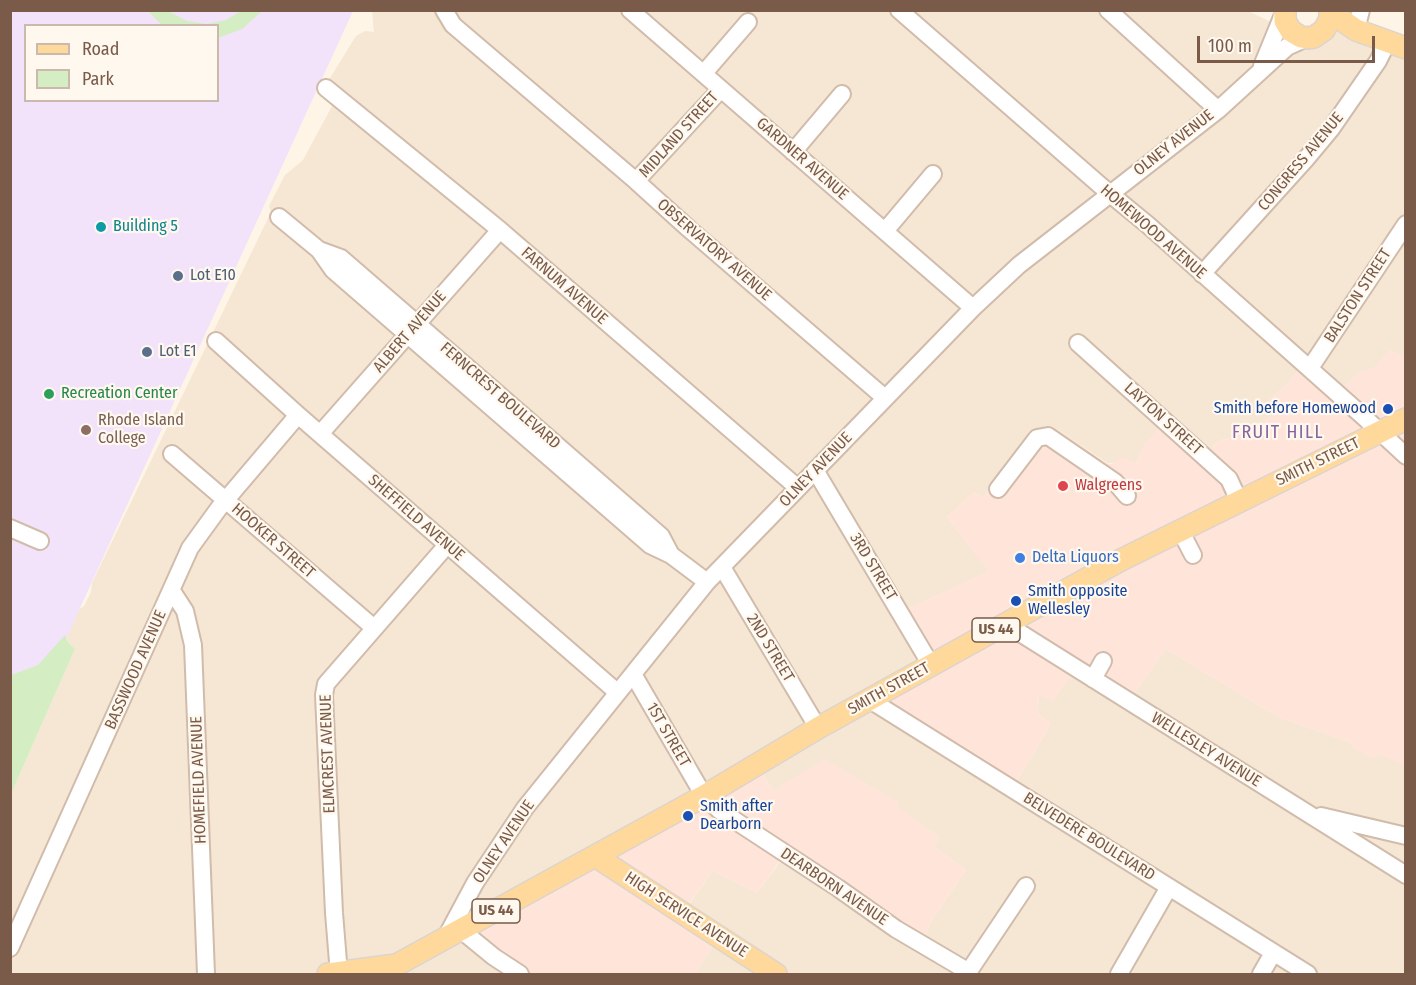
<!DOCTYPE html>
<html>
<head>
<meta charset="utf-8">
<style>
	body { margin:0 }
	#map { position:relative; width:1416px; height:985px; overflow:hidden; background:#fef5e6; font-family:"Fira Sans Condensed",sans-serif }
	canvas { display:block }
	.frame { position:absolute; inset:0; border:12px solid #7a5a48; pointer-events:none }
	.legend { position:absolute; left:24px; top:24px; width:195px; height:78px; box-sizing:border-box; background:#fff8ee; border:2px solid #cab9ac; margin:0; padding:8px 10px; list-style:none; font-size:18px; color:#7a5a48 }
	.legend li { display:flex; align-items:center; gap:12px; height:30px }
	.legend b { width:30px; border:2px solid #cab9ac }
	.scale { position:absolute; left:1197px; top:36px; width:178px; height:27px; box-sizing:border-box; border:3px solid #7a5a48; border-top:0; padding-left:8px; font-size:18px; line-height:21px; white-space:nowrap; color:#7a5a48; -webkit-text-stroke:4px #fff8ee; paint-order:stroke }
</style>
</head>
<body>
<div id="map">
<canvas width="1416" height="985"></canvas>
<div class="frame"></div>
<ul class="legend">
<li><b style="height:8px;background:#ffd99c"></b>Road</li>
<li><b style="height:16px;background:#d5edc3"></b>Park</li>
</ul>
<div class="scale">100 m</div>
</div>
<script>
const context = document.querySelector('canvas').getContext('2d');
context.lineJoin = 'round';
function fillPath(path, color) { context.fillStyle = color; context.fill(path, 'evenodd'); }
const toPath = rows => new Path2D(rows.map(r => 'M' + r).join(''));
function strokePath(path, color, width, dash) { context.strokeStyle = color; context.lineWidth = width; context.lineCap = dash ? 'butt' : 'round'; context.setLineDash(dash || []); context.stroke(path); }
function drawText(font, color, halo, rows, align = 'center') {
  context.font = font + ' "Fira Sans Condensed",sans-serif'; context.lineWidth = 4.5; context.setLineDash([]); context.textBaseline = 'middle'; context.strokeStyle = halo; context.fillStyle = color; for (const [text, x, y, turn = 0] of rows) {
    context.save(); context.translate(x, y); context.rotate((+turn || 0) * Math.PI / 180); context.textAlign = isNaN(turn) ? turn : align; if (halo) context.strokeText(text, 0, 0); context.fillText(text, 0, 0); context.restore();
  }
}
fillPath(toPath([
	[372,11,1248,11,1275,24,1248,76,1336,11,1352,11,1348,19,1405,49,1405,357,1389,350,1376,367,1358,373,1340,391,1303,364,1287,384,1267,402,1273,416,1229,439,1220,440,1202,457,1146,442,1136,463,1107,463,1059,430,1030,430,983,498,974,492,947,517,989,571,901,612,1013,788,1048,729,1050,723,1037,713,1039,696,1076,670,1128,701,1166,649,1278,717,1349,742,1355,749,1380,754,1405,765,1405,974,695,974,718,937,683,913,713,871,757,893,785,855,923,944,930,923,966,870,935,847,938,836,897,807,773,790,757,766,524,974,11,974,11,794,75,649,67,641,65,635,75,612,84,606,91,592,92,583,271,212,269,206,285,175,303,160,338,95,327,83,356,36,365,31,374,32]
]), '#f6e6d4');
fillPath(toPath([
	[1389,349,1405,357,1405,766,1380,754,1371,759,1355,749,1349,742,1278,717,1166,649,1128,701,1076,670,1053,701,1039,696,1037,713,1050,723,1048,729,1013,788,872,697,927,663,901,612,988,571,947,517,974,492,983,498,1030,430,1047,426,1059,430,1106,463,1112,464,1122,457,1136,463,1146,442,1164,422,1202,457,1220,440,1229,439,1272,416,1267,402,1287,384,1303,364,1340,391,1358,373,1376,366],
	[825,759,899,802,898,807,938,836,935,847,966,870,930,923,923,944,784,855,757,893,713,871,683,912,718,937,695,974,524,974,466,928,757,766,773,790]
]), '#ffe4d9');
fillPath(toPath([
	[11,11,353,11,11,759],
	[26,26,218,26,218,100,26,100]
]), '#f2e3fb');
fillPath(toPath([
	[148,11,168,11,187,21,207,24,226,20,241,11,262,11,242,29,218,38,218,26,162,25],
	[65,635,67,641,75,649,11,794,11,675,38,665]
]), '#d5edc3');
const minor = toPath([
	[444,10,453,25,636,181,689,229,885,398],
	[630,10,973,308],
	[899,10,1109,193,1148,225,1365,418,1406,456],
	[1108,10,1218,110],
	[1356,30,1361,10],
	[1262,66,1285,10],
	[704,73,748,22],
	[326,88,500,230,798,488],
	[793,152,842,94],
	[636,181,721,89],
	[279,217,319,250,333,270,650,545,671,555,707,582],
	[885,231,933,174],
	[319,250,341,258,497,393,661,536,671,555],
	[1202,274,1306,159,1331,129,1378,61,1388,41],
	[216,341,298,415,617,692],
	[1078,343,1229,479,1239,501],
	[1310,368,1406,224],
	[320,434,500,230],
	[172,454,373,627],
	[815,470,931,665],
	[998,489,1037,438,1048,436,1115,482,1127,496],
	[10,528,40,541],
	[1180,530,1193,555],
	[722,567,818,728],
	[172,591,185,611,193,645,206,974],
	[1009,622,1017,631,1406,875],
	[633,674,704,796,719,810,838,888,896,929,969,972],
	[1093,679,1103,661],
	[870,700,1308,974],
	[1321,816,1406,836],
	[461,930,494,957,520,974],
	[445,939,475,883,525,808,707,582,973,308,1019,265,1218,110,1287,47,1307,38],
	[10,948,190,548,219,508,298,415],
	[339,974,334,913,324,695,326,684,447,545],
	[967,974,1026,886],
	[1119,974,1169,887],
	[1261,974,1273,953]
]);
const major = toPath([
	[1285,10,1285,21,1291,31,1301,37,1307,38,1314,37,1324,30,1330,19,1330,10],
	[1330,12,1356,30,1406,48],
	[595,856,776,974],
	[328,974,396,965],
	[380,974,704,796,818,728,1119,561,1406,419]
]);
strokePath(minor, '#d1bcab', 20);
strokePath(major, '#dcd4cf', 24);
strokePath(minor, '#fff', 16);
strokePath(major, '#ffd99c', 21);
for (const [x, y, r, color] of [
	[101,227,6,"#0f9aa8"],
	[178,276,6,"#5c6f8a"],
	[147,352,6,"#5c6f8a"],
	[49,394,6,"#2e9e5b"],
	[1388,409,6,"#1a4fb4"],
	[86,430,6,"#8d6e63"],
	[1063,486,6,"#e0444e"],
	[1020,558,6,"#3f7fe0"],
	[1016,601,6,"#1a4fb4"],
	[688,816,6,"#1a4fb4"]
]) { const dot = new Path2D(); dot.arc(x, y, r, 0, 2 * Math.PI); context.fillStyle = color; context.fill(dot); strokePath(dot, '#fff8ee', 2); }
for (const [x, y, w] of [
	[996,630,48],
	[496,911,48]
]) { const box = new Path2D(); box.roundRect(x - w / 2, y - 12, w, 24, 4.5); context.fillStyle = '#fff8ee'; context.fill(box); strokePath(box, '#7a5a48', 1.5); }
drawText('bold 15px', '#7a5a48', null, [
	["US 44",996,630],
	["US 44",496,911]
]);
drawText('16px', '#7a5a48', '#fff8ee', [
	["MIDLAND STREET",679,135,-48],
	["OLNEY AVENUE",1174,143,-38],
	["GARDNER AVENUE",802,159,41],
	["CONGRESS AVENUE",1301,162,-50],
	["HOMEWOOD AVENUE",1153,232,41],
	["OBSERVATORY AVENUE",714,250,41],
	["FARNUM AVENUE",564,286,41],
	["BALSTON STREET",1358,296,-57],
	["ALBERT AVENUE",410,332,-49],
	["FERNCREST BOULEVARD",500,396,41],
	["LAYTON STREET",1163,419,42],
	["SMITH STREET",1318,462,-26],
	["OLNEY AVENUE",816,470,-46],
	["SHEFFIELD AVENUE",416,518,41],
	["HOOKER STREET",273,541,41],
	["3RD STREET",873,567,59],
	["2ND STREET",770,648,59],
	["BASSWOOD AVENUE",136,670,-66],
	["SMITH STREET",889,689,-29],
	["1ST STREET",668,735,60],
	["WELLESLEY AVENUE",1206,750,32],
	["ELMCREST AVENUE",328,754,-92],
	["HOMEFIELD AVENUE",199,780,-92],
	["BELVEDERE BOULEVARD",1089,837,32],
	["OLNEY AVENUE",504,842,-56],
	["DEARBORN AVENUE",834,887,34],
	["HIGH SERVICE AVENUE",686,915,33]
]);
drawText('16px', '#0d838f', '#fff8ee', [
	["Building 5",113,227]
], 'left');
drawText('16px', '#4e5e75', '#fff8ee', [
	["Lot E10",190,276],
	["Lot E1",159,352]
], 'left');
drawText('16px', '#27864d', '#fff8ee', [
	["Recreation Center",61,394]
], 'left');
drawText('16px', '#164399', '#fff8ee', [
	["Smith before Homewood",1376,409,"right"],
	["Smith opposite",1028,592],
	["Wellesley",1028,610],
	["Smith after",700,807],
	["Dearborn",700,825]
], 'left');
drawText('16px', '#785e54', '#fff8ee', [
	["Rhode Island",98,421],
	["College",98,439]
], 'left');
drawText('16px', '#be3a42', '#fff8ee', [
	["Walgreens",1075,486]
], 'left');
drawText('16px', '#366cbe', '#fff8ee', [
	["Delta Liquors",1032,558]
], 'left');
context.letterSpacing = '1.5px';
drawText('18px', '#8a649d', '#fff8ee', [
	["FRUIT HILL",1278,433]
]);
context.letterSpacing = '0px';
</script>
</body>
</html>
